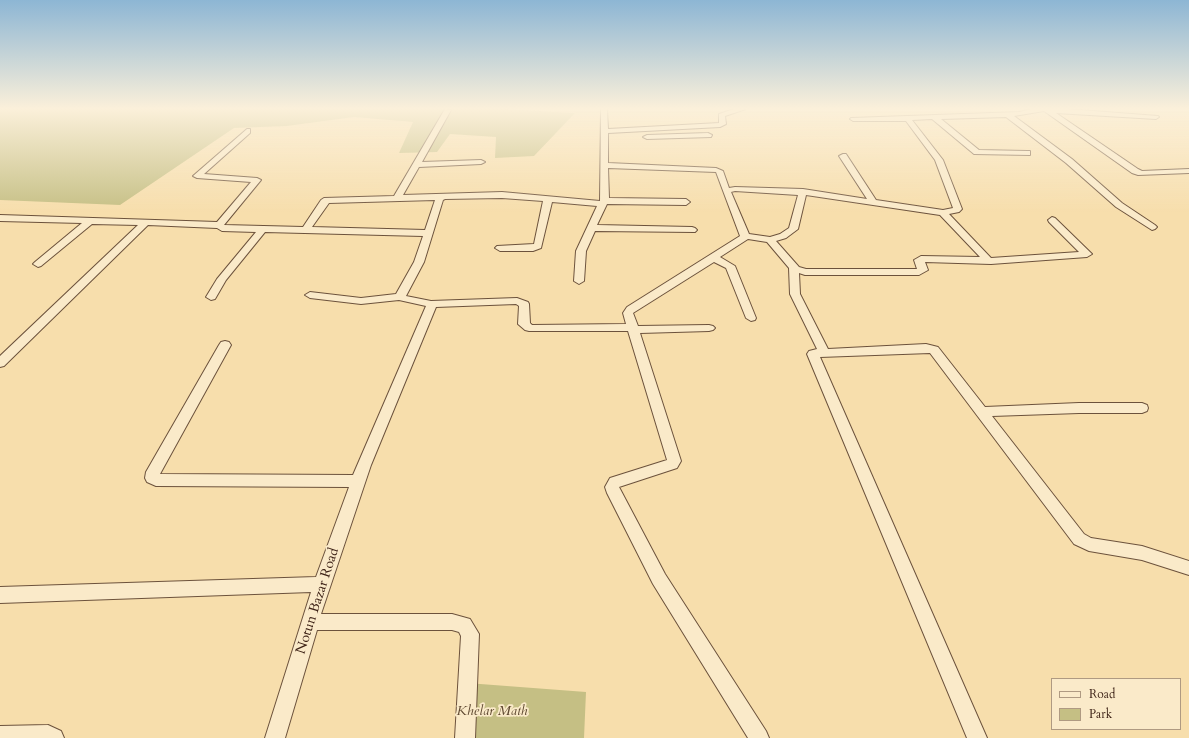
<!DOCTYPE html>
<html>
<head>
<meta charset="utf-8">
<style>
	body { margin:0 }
	#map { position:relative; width:1189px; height:738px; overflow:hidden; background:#f7deac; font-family:Cardo,serif }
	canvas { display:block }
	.legend { position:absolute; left:1051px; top:678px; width:130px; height:52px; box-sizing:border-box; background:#faeac9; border:1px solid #af9a82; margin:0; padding:5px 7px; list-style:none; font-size:12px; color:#3e2317 }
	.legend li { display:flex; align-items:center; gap:8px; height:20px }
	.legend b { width:20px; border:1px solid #af9a82 }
</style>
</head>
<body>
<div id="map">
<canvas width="1189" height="738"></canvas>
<ul class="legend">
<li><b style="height:5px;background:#faeac9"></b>Road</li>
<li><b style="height:11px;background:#c5bf84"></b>Park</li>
</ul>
</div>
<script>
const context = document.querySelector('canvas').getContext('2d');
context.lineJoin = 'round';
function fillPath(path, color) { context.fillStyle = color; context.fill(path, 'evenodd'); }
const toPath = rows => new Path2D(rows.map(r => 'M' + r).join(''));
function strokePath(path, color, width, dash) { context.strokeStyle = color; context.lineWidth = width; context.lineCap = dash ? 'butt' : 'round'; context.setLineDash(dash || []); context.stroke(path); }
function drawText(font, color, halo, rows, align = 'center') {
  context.font = font + ' Cardo,serif'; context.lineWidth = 3.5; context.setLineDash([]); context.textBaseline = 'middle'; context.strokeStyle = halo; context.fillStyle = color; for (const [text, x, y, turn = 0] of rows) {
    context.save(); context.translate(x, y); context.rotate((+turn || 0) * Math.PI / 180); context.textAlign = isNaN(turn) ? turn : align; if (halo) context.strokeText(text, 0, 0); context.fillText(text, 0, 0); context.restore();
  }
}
fillPath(toPath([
	[0,109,504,109,575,113,534,156,495,158,496,137,450,134,437,152,399,153,413,122,354,117,287,126,234,128,120,205,0,200],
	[467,683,586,692,584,738,462,738]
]), '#c5bf84');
const minor = toPath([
	[445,109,451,110,422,162,481,160,485,162,481,164,419,167,403,195,502,192,600,201,601,109,607,109,608,129,719,123,719,114,734,109,746,109,725,116,726,124,720,127,608,133,608,163,716,168,723,171,729,188,735,187,803,189,867,199,839,156,843,154,846,154,876,200,943,210,953,208,935,160,906,121,853,121,850,119,851,118,1019,112,1032,109,1067,109,1158,116,1159,117,1156,119,1056,113,1138,169,1142,171,1189,169,1189,173,1138,175,1132,173,1044,111,1014,116,1072,159,1122,203,1155,225,1157,227,1155,229,1152,230,1116,207,1066,163,1006,117,941,119,979,150,1027,151,1030,151,1030,155,974,154,932,119,912,120,943,160,962,209,959,212,949,214,991,258,1079,252,1049,222,1048,220,1052,217,1055,218,1092,254,1087,257,991,264,925,262,928,270,919,275,805,275,799,273,800,294,828,349,926,344,938,347,985,407,1079,403,1142,403,1147,405,1148,408,1147,411,1142,413,1079,413,992,416,1084,534,1091,538,1142,546,1189,561,1189,575,1142,560,1089,551,1074,544,930,353,820,357,987,738,967,738,807,354,809,351,817,349,790,294,789,268,767,242,748,239,720,257,735,266,756,318,755,320,751,321,746,318,726,268,714,262,633,313,638,326,709,325,713,326,715,328,713,330,709,331,640,333,681,461,677,468,619,487,665,574,766,731,769,738,748,738,653,584,607,493,605,487,610,478,667,460,628,331,529,331,525,330,518,324,519,306,516,304,436,307,371,465,321,614,452,614,470,619,479,634,475,738,455,738,461,636,459,632,452,630,317,630,285,738,265,738,311,592,0,603,0,587,316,577,349,487,156,486,147,482,145,478,146,472,219,345,221,342,225,341,229,342,231,345,160,474,353,475,426,306,399,300,361,304,310,298,305,295,310,292,361,298,396,294,414,262,423,236,265,232,226,280,215,299,211,300,206,297,217,279,256,232,222,231,217,228,148,225,4,366,0,367,0,356,138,225,92,224,41,266,38,267,33,264,35,262,82,223,0,221,0,215,217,222,251,182,197,178,193,176,247,129,250,129,250,133,204,174,257,178,261,180,224,225,303,227,321,200,324,198,394,196,445,109],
	[608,168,716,172,740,236,627,307,623,313,626,324,532,325,530,323,529,304,528,302,517,298,431,301,406,296,424,262,443,200,445,199,502,198,543,201,534,244,497,246,495,248,500,251,533,251,541,248,552,202,597,206,576,251,574,281,579,284,584,281,586,251,595,231,695,232,697,230,695,228,692,227,597,225,607,204,686,205,690,202,686,199,609,198,608,168],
	[735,191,798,195,789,228,780,234,770,237,749,234,731,192,735,191],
	[806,195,940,215,980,257,921,256,914,260,917,269,806,269,799,267,776,241,786,238,798,229,806,195],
	[435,200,425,230,312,227,329,203,435,200],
	[708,133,712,135,711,137,647,139,643,137,647,135,708,133],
	[48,725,61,731,64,738,0,738,0,726,48,725]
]);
strokePath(minor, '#6c523c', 2);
fillPath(minor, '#faeac9');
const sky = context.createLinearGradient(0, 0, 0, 213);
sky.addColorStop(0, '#8db6d4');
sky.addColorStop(0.51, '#fbf0da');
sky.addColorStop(1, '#fbf0da00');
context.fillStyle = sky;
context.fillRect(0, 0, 1189, 213);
drawText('14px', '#3e2317', '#faeac9', [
	["Notun Bazar Road",318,601,-72]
]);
drawText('italic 14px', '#604a32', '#faeac9', [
	["Khelar Math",492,712]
]);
</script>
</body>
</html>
